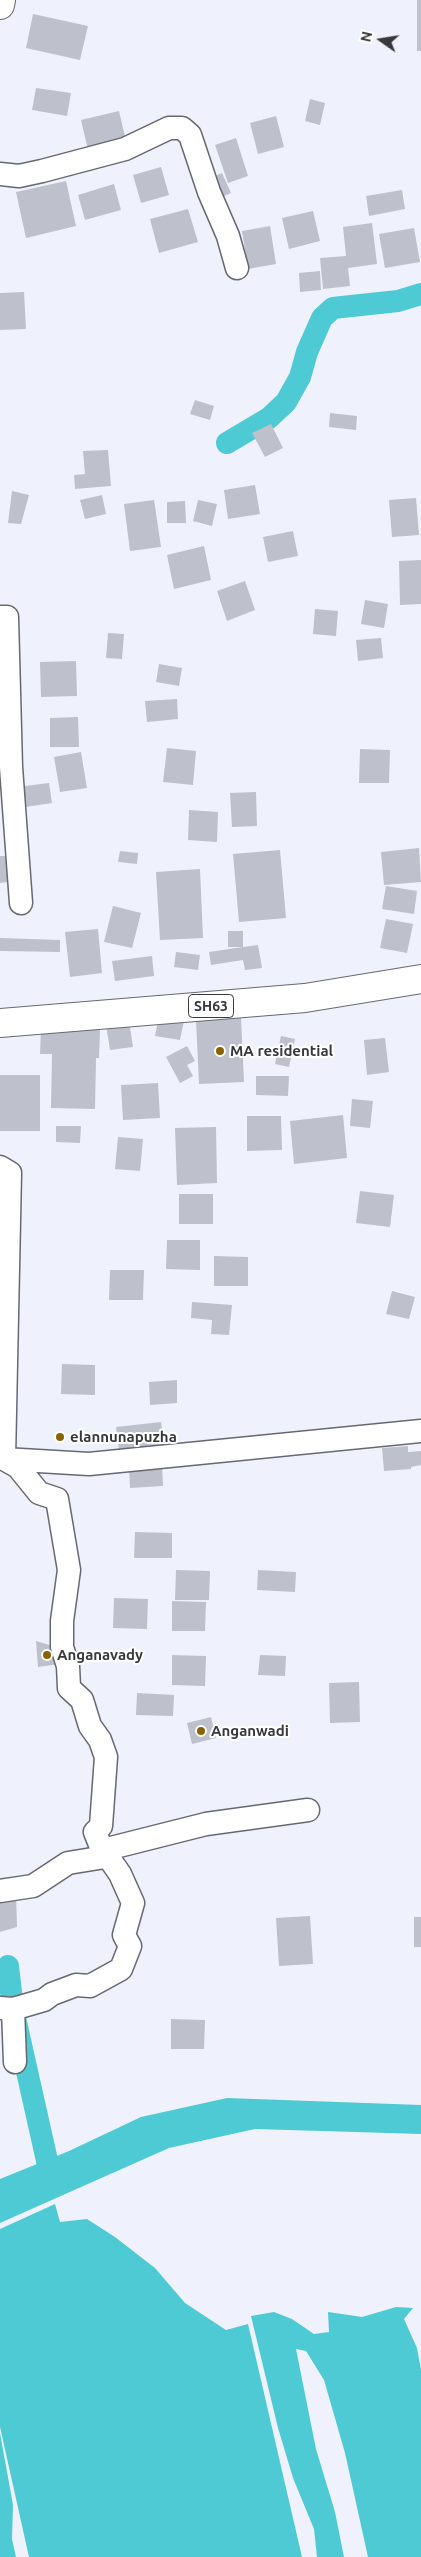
<!DOCTYPE html>
<html>
<head>
<meta charset="utf-8">
<style>
	body { margin:0 }
	#map { position:relative; width:421px; height:2557px; overflow:hidden; background:#eff2fd; font-family:Ubuntu,sans-serif }
	canvas { display:block }
	.north { position:absolute; left:356px; top:15px; width:50px; height:50px; -webkit-text-stroke:4px #fff; paint-order:stroke; rotate:283deg; font-size:14px; font-weight:700; line-height:20px; text-align:center; color:#37383c }
	.north::after { content:''; display:block; margin:auto; width:18px; height:22px; background:#37383c; clip-path:polygon(50% 0,100% 100%,50% 72%,0 100%) }
</style>
</head>
<body>
<div id="map">
<canvas width="421" height="2557"></canvas>
<div class="north">N</div>
</div>
<script>
const context = document.querySelector('canvas').getContext('2d');
context.lineJoin = 'round';
function fillPath(path, color) { context.fillStyle = color; context.fill(path, 'evenodd'); }
const toPath = rows => new Path2D(rows.map(r => 'M' + r).join(''));
function strokePath(path, color, width, dash) { context.strokeStyle = color; context.lineWidth = width; context.lineCap = dash ? 'butt' : 'round'; context.setLineDash(dash || []); context.stroke(path); }
function drawText(font, color, halo, rows, align = 'center') {
  context.font = font + ' Ubuntu,sans-serif'; context.lineWidth = 4; context.setLineDash([]); context.textBaseline = 'middle'; context.strokeStyle = halo; context.fillStyle = color; for (const [text, x, y, turn = 0] of rows) {
    context.save(); context.translate(x, y); context.rotate((+turn || 0) * Math.PI / 180); context.textAlign = isNaN(turn) ? turn : align; if (halo) context.strokeText(text, 0, 0); context.fillText(text, 0, 0); context.restore();
  }
}
fillPath(toPath([
	[227,2098,421,2105,421,2134,255,2129,169,2148,0,2223,0,2179,69,2151,141,2117],
	[55,2204,60,2222,87,2219,115,2237,155,2268,185,2303,226,2330,248,2324,302,2557,29,2557,0,2427,0,2229],
	[396,2307,413,2308,404,2319,417,2348,421,2370,421,2557,368,2557,345,2453,324,2380,306,2351,296,2349,316,2449,335,2512,344,2557,317,2557,314,2529,293,2478,278,2428,251,2316,274,2312,292,2319,314,2334,329,2332,328,2312,362,2317],
	[0,2433,13,2505,12,2539,16,2557,0,2557]
]), '#4dcad4');
strokePath(toPath([
	[227,443,269,418,286,402,300,377,307,352,322,318,333,308,398,301,421,294],
	[8,1966,13,2009,50,2174]
]), '#4dcad4', 22);
fillPath(toPath([
	[417,0,421,0,421,51,417,51],
	[33,14,88,26,80,60,26,48],
	[36,88,71,93,67,116,32,110],
	[310,99,325,103,320,125,305,121],
	[119,111,127,145,89,154,81,120],
	[276,116,284,147,258,154,250,123],
	[236,138,248,176,228,183,215,145],
	[161,167,169,195,141,203,133,175],
	[222,173,231,193,215,200,206,180],
	[66,181,76,226,26,238,16,192],
	[114,184,121,210,85,220,78,195],
	[402,190,405,209,369,216,366,196],
	[188,209,198,242,159,253,150,219],
	[313,211,320,241,289,249,282,218],
	[372,223,377,264,348,268,350,286,323,289,320,258,346,256,343,227],
	[270,226,276,264,248,269,242,231],
	[414,228,420,262,385,268,379,234],
	[320,271,321,290,300,292,299,273],
	[24,292,26,329,0,330,0,293],
	[195,400,214,406,210,420,190,414],
	[330,413,357,416,356,430,329,427],
	[271,424,283,448,265,457,252,433],
	[108,450,111,486,75,489,74,475,85,474,83,451],
	[255,485,260,514,228,519,224,490],
	[12,491,29,495,21,524,8,523],
	[102,495,106,514,85,519,80,500],
	[416,498,419,535,392,537,389,500],
	[154,500,161,547,130,551,124,504],
	[198,500,217,504,212,526,193,521],
	[185,501,186,523,167,523,167,502],
	[293,531,298,556,268,562,263,537],
	[204,546,211,580,174,589,167,555],
	[421,560,421,604,400,605,399,561],
	[245,581,255,610,227,621,217,591],
	[365,600,388,604,384,628,361,624],
	[315,609,338,611,336,636,313,634],
	[108,633,124,634,122,659,106,658],
	[381,638,383,658,358,661,356,640],
	[76,661,77,696,41,697,40,662],
	[159,664,182,668,179,686,156,682],
	[177,699,178,719,147,722,145,701],
	[78,717,79,747,50,747,50,718],
	[167,748,196,751,193,785,163,782],
	[360,749,390,750,389,783,359,783],
	[81,752,87,788,60,792,54,757],
	[49,783,52,803,19,808,17,787],
	[256,792,257,826,232,827,230,793],
	[189,810,218,812,217,842,188,840],
	[419,848,421,882,384,885,381,852],
	[280,850,286,918,239,922,233,854],
	[120,851,138,853,137,864,118,862],
	[0,856,7,856,8,882,0,883],
	[200,869,203,938,160,940,156,872],
	[386,886,417,891,414,914,382,909],
	[113,906,141,913,132,948,104,942],
	[386,919,413,924,407,953,380,948],
	[98,929,102,973,70,977,65,932],
	[228,931,243,931,243,947,258,945,262,968,245,970,243,960,211,965,209,952,243,947,228,947],
	[0,938,60,940,60,952,0,951],
	[176,952,200,955,198,970,174,967],
	[152,956,154,976,115,981,112,961],
	[159,1017,184,1021,180,1040,155,1036],
	[241,1017,244,1082,199,1084,196,1020],
	[129,1021,133,1047,110,1050,106,1025],
	[41,1028,100,1030,99,1058,96,1058,95,1109,51,1108,52,1054,40,1054],
	[281,1036,295,1039,289,1067,275,1064],
	[385,1038,389,1072,367,1075,364,1040],
	[187,1046,195,1061,187,1065,193,1076,180,1083,166,1057],
	[0,1075,40,1075,40,1131,0,1131],
	[256,1076,289,1076,288,1096,256,1095],
	[158,1083,160,1118,123,1120,121,1085],
	[352,1099,373,1101,370,1128,350,1126],
	[343,1115,347,1158,294,1164,290,1121],
	[247,1116,281,1116,282,1150,247,1151],
	[56,1126,81,1126,80,1143,56,1142],
	[216,1127,217,1183,177,1185,175,1128],
	[118,1137,143,1139,140,1171,115,1169],
	[360,1191,394,1195,390,1227,356,1223],
	[179,1194,213,1194,213,1224,179,1224],
	[167,1240,200,1240,200,1270,166,1269],
	[214,1256,248,1257,248,1286,214,1286],
	[110,1270,144,1270,143,1300,109,1300],
	[392,1291,415,1297,409,1319,386,1314],
	[192,1302,232,1305,229,1335,211,1334,212,1320,191,1318],
	[62,1364,95,1365,95,1395,61,1394],
	[177,1380,177,1403,150,1405,149,1382],
	[161,1422,164,1444,119,1449,116,1427],
	[408,1446,408,1452,421,1451,421,1465,411,1467,411,1469,384,1471,382,1448],
	[162,1465,163,1486,130,1488,129,1467],
	[135,1532,172,1533,172,1558,134,1558],
	[176,1570,210,1571,209,1600,175,1600],
	[258,1570,296,1572,295,1592,257,1590],
	[114,1598,148,1599,147,1629,113,1628],
	[172,1601,206,1602,205,1631,172,1631],
	[36,1641,56,1647,60,1664,38,1667],
	[172,1655,206,1656,205,1686,172,1685],
	[260,1655,286,1656,285,1676,258,1675],
	[359,1682,360,1722,330,1723,329,1683],
	[137,1693,174,1695,173,1716,136,1715],
	[211,1717,216,1738,192,1744,187,1723],
	[16,1892,17,1927,0,1932,0,1896],
	[310,1916,313,1964,279,1966,276,1918],
	[414,1917,421,1917,421,1947,414,1947],
	[171,2019,205,2020,204,2049,171,2049]
]), '#bec1cb');
const minor = toPath([
	[0,174,19,176,42,171,125,149,169,128,182,128,190,135,209,192,228,236,237,268],
	[0,617,7,617,11,767,21,903],
	[0,1167,10,1173,4,1459,18,1467,39,1493,57,1499,69,1570,62,1621,62,1647,68,1666,69,1688,82,1700,90,1726,100,1740,106,1757,101,1826,95,1832,105,1857,111,1861,120,1874,133,1903,124,1935,130,1946,121,1969,90,1986,76,1985,52,1994,44,2000,13,2009],
	[4,1459,89,1464,421,1431],
	[103,1850,206,1824,308,1810],
	[0,1891,33,1886,68,1863,105,1857],
	[0,2008,13,2009,15,2062]
]);
const major = toPath([
	[0,5,1,0],
	[0,1023,305,998,421,979]
]);
strokePath(minor, '#666872', 25);
strokePath(major, '#666872', 30);
strokePath(minor, '#fff', 22);
strokePath(major, '#fff', 28);
for (const [x, y, r, color] of [
	[220,1051,5,"#886300"],
	[60,1437,5,"#886300"],
	[47,1655,5,"#886300"],
	[201,1731,5,"#886300"]
]) { const dot = new Path2D(); dot.arc(x, y, r, 0, 2 * Math.PI); context.fillStyle = color; context.fill(dot); strokePath(dot, '#fff', 2); }
for (const [x, y, w] of [
	[211,1006,45]
]) { const box = new Path2D(); box.roundRect(x - w / 2, y - 11.5, w, 23, 4); context.fillStyle = '#fff'; context.fill(box); strokePath(box, '#37383c', 1); }
drawText('bold 14px', '#37383c', null, [
	["SH63",211,1006]
]);
drawText('bold 15px', '#37383c', '#fff', [
	["MA residential",230,1051],
	["elannunapuzha",70,1437],
	["Anganavady",57,1655],
	["Anganwadi",211,1731]
], 'left');
</script>
</body>
</html>
